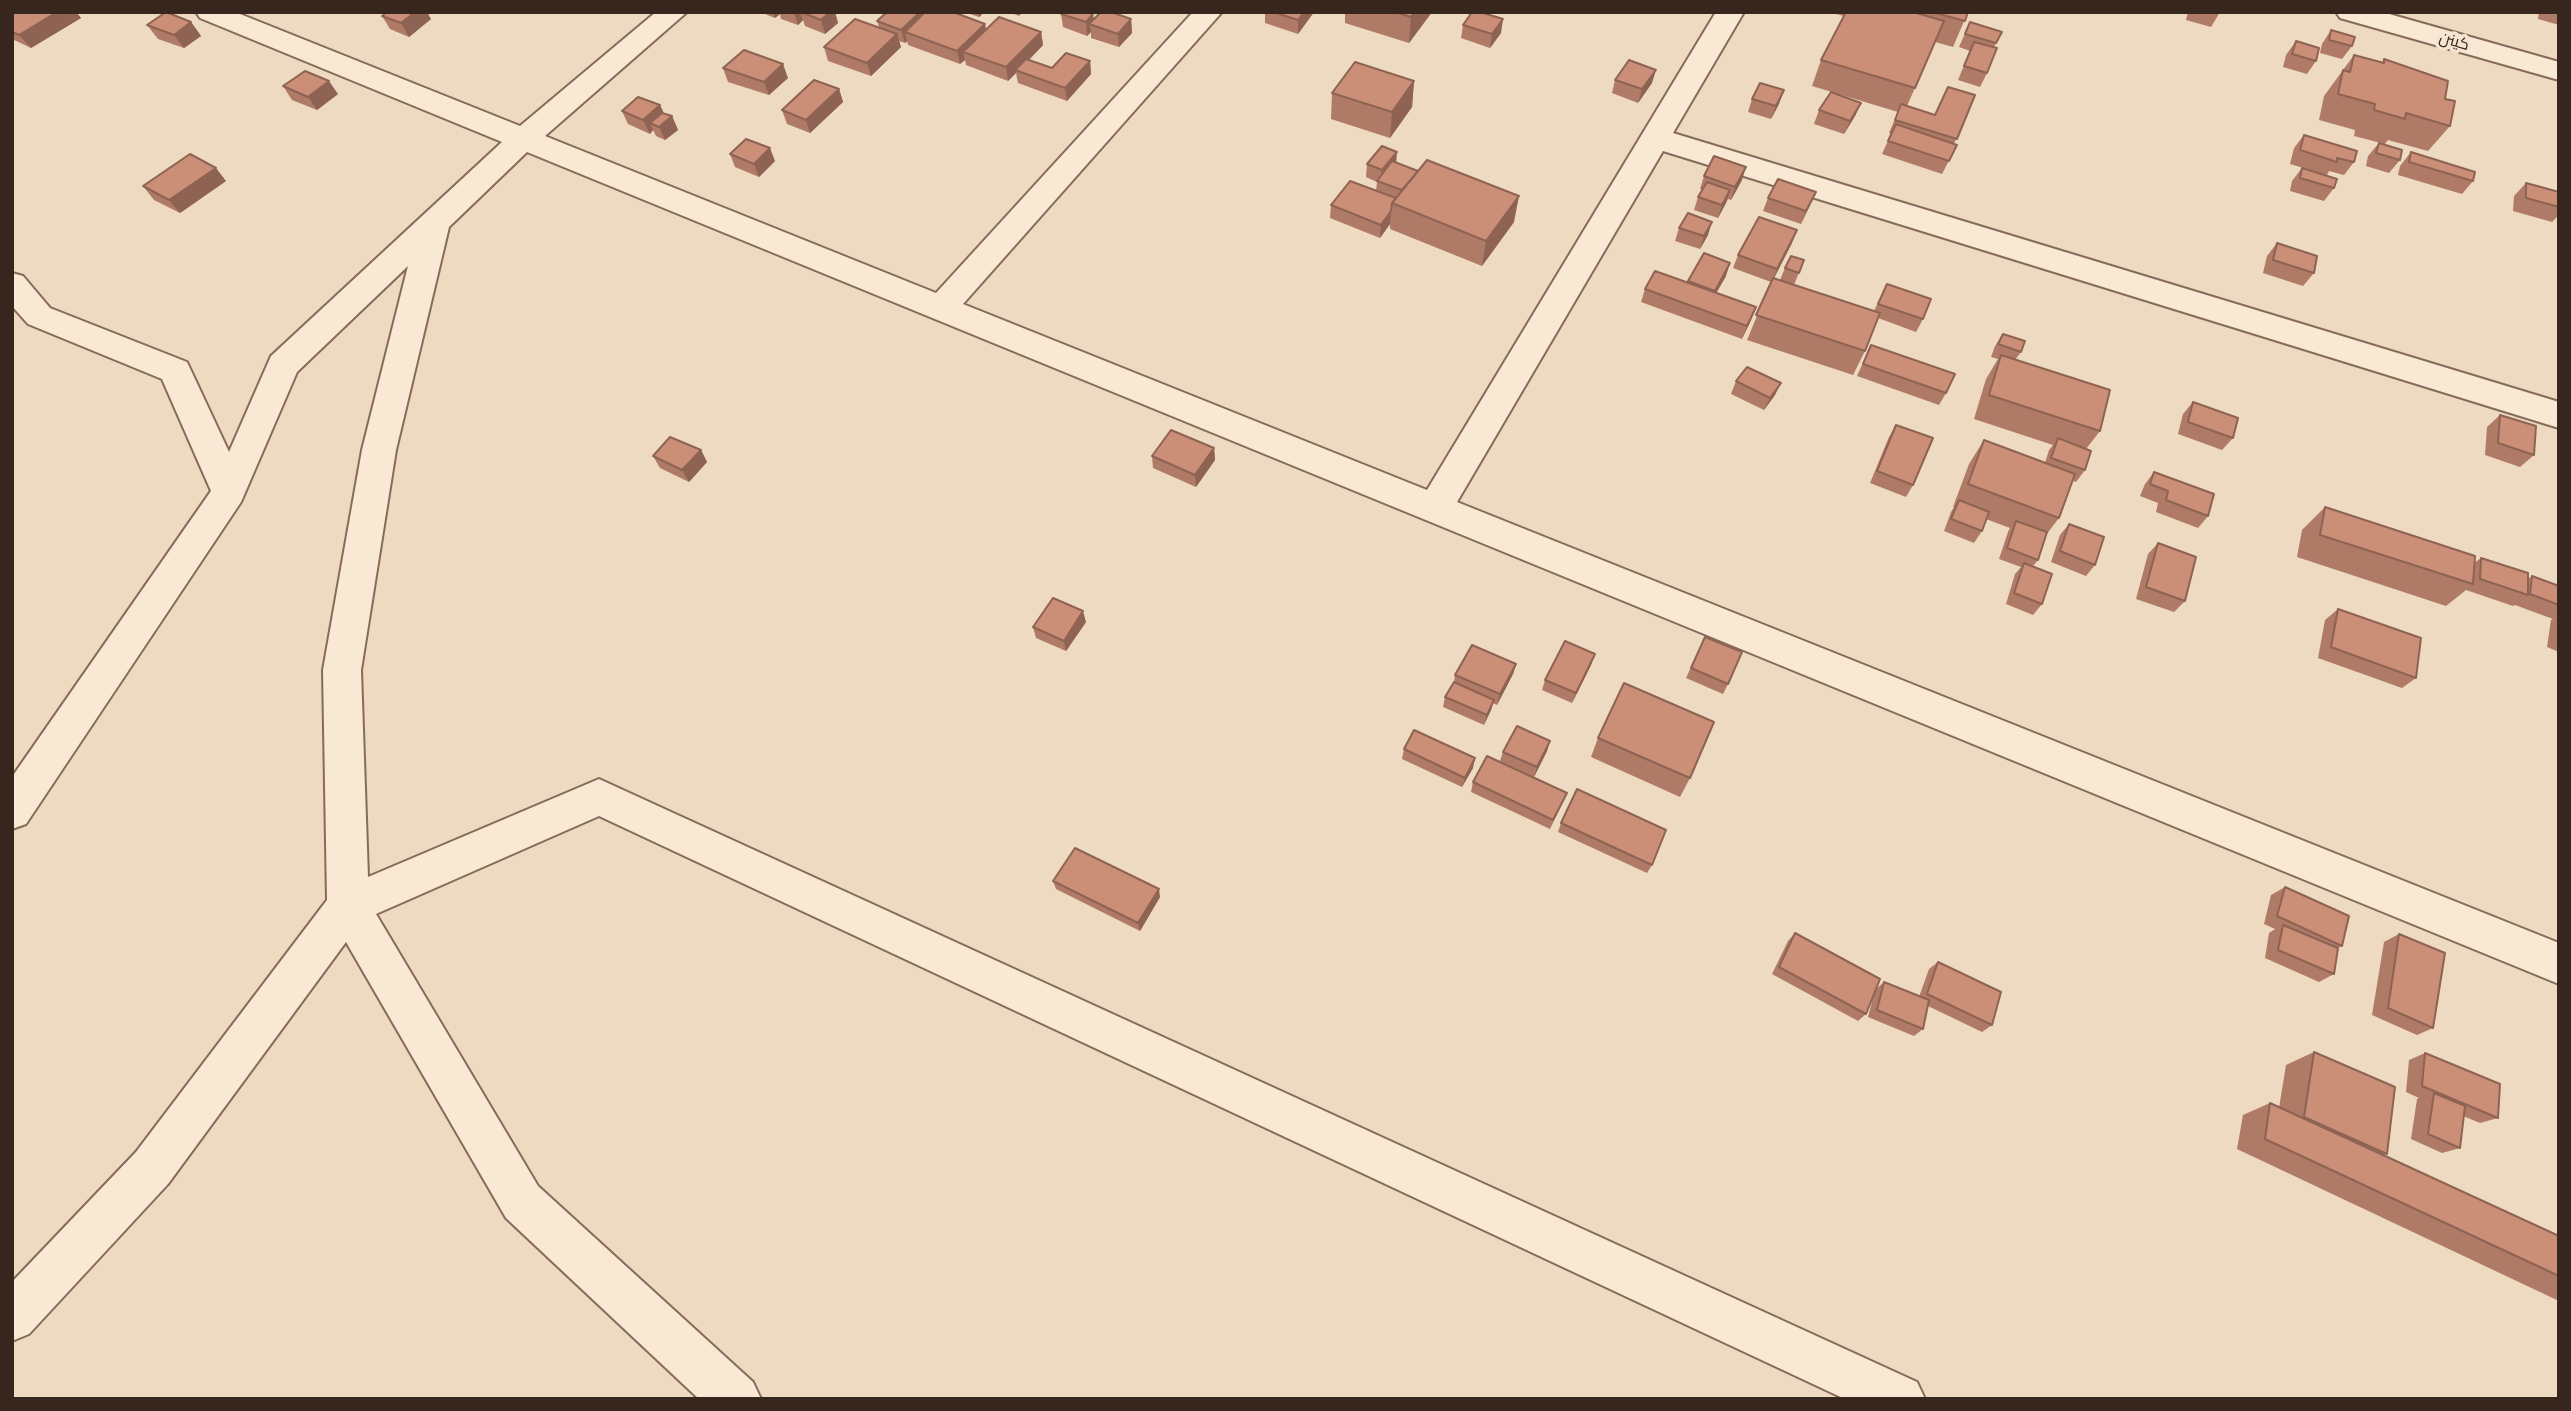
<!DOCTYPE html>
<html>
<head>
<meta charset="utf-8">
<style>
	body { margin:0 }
	#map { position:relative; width:2571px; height:1411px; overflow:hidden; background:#eddac1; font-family:"Source Serif 4",serif }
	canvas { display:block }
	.frame { position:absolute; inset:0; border:14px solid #36261d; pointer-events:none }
</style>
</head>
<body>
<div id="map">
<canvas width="2571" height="1411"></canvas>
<div class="frame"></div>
</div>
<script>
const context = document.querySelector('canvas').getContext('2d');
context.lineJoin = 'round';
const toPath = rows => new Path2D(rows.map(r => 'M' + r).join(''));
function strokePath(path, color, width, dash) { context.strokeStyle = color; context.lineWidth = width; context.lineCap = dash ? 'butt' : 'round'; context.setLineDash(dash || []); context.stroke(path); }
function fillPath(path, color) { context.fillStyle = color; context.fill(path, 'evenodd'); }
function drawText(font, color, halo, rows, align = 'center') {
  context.font = font + ' "Source Serif 4",Cairo,serif'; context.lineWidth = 7; context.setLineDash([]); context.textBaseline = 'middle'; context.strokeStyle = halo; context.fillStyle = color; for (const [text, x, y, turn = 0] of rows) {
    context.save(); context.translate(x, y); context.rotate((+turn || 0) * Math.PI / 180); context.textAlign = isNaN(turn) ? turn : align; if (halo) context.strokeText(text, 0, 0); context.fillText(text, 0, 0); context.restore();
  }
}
const street = toPath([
	[196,12,235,12,520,126,656,12,687,12,545,136,936,293,1193,12,1222,12,963,304,1427,490,1716,12,1744,12,1673,133,2559,402,2559,428,1663,151,1457,502,2559,943,2559,984,527,152,449,227,396,450,361,670,368,877,599,779,1917,1382,1925,1399,1845,1399,599,816,376,914,538,1186,753,1382,761,1399,699,1399,506,1218,346,942,168,1184,29,1334,12,1341,12,1282,136,1152,327,900,323,670,362,450,408,266,297,372,241,502,26,824,12,829,12,777,211,491,162,379,28,324,12,306,12,273,23,276,50,308,187,362,229,452,271,356,502,142,200,18,196,12],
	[2336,12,2382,12,2559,62,2559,80,2340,18,2336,12]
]);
strokePath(street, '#866b59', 4);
fillPath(street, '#f8e8d4');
fillPath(toPath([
	[12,12,76,12,81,18,31,48,12,39],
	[760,12,835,12,838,23,825,34,805,26,803,20,798,25,781,19,780,14,775,18],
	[964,12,984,12,979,17],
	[1009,12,1023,12,1019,16],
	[1265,12,1314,12,1298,34,1265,23],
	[1345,12,1432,12,1409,43,1345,23],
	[1837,12,1968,12,1953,47,1935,42,1907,106,1935,115,1975,95,1954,144,1957,145,1942,174,1882,154,1891,134,1889,133,1898,112,1812,86,1821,60,1844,16,1836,14],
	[2188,12,2220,12,2211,27,2186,20],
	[2539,12,2559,12,2559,25,2538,19],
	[1061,14,1093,14,1094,20,1131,19,1132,33,1119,47,1091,38,1091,32,1087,36,1063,27],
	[382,16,431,19,409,37,390,29],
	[877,21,986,29,1041,32,1043,45,1029,60,1052,68,1090,61,1091,74,1067,101,1018,83,1016,73,1008,81,966,65,965,60,960,64,908,45,907,41,905,43,899,41,901,47,871,76,828,61,824,47,879,27],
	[191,22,201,36,184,48,158,39,147,25],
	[1970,22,2002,32,1994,47,1987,73,1980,87,1958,80,1970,51,1959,47],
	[1463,25,1501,33,1490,48,1461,38],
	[2331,30,2352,46,2342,59,2320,53,2322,44],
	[2296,41,2316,61,2307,74,2283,67,2286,55],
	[2354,55,2382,62,2384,59,2445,99,2450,126,2428,151,2388,140,2385,144,2354,136,2355,130,2319,120,2324,96],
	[723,68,788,78,769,95,728,82],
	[1615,80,1652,83,1638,103,1612,93],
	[1414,81,1412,107,1390,138,1331,119,1332,93],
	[283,86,338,94,317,110,292,100],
	[839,89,843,102,810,133,787,124,782,110],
	[1752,99,1779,104,1771,119,1748,112],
	[1861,103,1855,116,1844,134,1814,124,1819,110],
	[660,105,664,113,672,116,678,130,665,140,656,136,653,130,650,134,628,124,622,111],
	[2304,135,2354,162,2344,175,2329,171,2327,175,2290,164,2294,148],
	[2379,143,2400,160,2389,173,2366,166,2368,156],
	[2411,152,2473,181,2462,194,2398,175,2400,166],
	[730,154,775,161,759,177,735,167],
	[1396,163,1514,222,1482,266,1390,229,1390,224,1380,238,1330,218,1331,205,1376,191,1377,182,1366,177,1367,164],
	[2302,168,2334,188,2324,201,2290,191,2292,181],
	[1704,176,1742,180,1731,200,1728,199,1718,218,1694,210,1698,197,1702,190,1700,189],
	[226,181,180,213,154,200,143,186],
	[2526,183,2559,192,2559,215,2552,222,2513,211,2514,196],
	[1816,192,1801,224,1763,211,1768,198],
	[1679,228,1708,235,1700,249,1675,241],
	[1792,243,1774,278,1780,280,1785,268,1804,260,1794,285,1874,311,1887,284,1923,319,1916,332,1878,318,1865,351,1853,375,1747,340,1771,282,1733,268,1738,255],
	[2277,243,2314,273,2303,286,2263,273,2267,256],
	[1726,276,1716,293,1751,320,1742,339,1641,302,1645,289],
	[2003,334,2021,352,2015,360,2100,431,2086,449,2085,470,2076,482,2072,480,2059,518,2046,535,2038,560,2033,566,2042,604,2033,615,2006,604,2015,574,2021,567,1999,559,2008,532,2010,528,1986,519,1982,531,1974,543,1944,531,1951,512,1954,507,1953,507,1969,464,1984,440,2045,463,2049,450,2053,445,1974,419,1986,379,1998,359,1991,357,1995,346],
	[1871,345,1946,393,1939,405,1857,376],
	[1736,381,1775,395,1764,410,1731,394],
	[2193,402,2233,438,2222,450,2178,434,2183,414],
	[2500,415,2534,455,2520,467,2485,455,2487,427],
	[1896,425,1913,485,1906,497,1870,483,1889,437],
	[1214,448,1215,460,1196,487,1153,468,1152,456],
	[701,450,707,462,689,482,660,468,653,456],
	[2154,472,2208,516,2198,528,2156,512,2158,503,2140,496,2145,484],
	[2325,507,2474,563,2481,558,2528,579,2532,576,2559,586,2559,652,2547,647,2551,620,2553,619,2515,605,2513,606,2466,590,2446,606,2297,557,2302,530],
	[2069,524,2095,565,2086,576,2051,562,2060,535],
	[2158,543,2185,601,2174,612,2136,599,2148,554],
	[2338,609,2416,678,2402,688,2318,658,2325,620],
	[1086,622,1066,651,1036,638,1033,627],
	[1705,637,1728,684,1723,694,1686,678],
	[1516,664,1513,674,1497,705,1493,703,1491,710,1484,725,1443,707,1445,697,1454,682,1455,675],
	[1591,665,1572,703,1542,690,1545,680],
	[1598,738,1690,778,1680,797,1591,757],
	[1550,741,1547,751,1534,777,1500,761,1503,752],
	[1404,749,1473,768,1462,787,1402,759],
	[1473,782,1563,802,1550,829,1471,792],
	[1561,823,1652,865,1647,873,1558,832],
	[1053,881,1160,897,1140,931,1056,889],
	[2285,887,2342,946,2338,948,2334,974,2319,982,2265,958,2269,933,2275,929,2264,924,2271,895],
	[1795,933,1876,989,1884,982,1919,997,1929,969,1938,962,1992,1025,1982,1032,1928,1006,1923,1029,1914,1036,1868,1017,1874,994,1866,1014,1858,1021,1772,974,1788,941],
	[2399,934,2433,1028,2417,1035,2372,1015,2384,942],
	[2314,1052,2387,1154,2383,1155,2559,1236,2559,1301,2237,1149,2243,1115,2270,1103,2279,1108,2286,1065],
	[2425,1053,2498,1118,2480,1123,2463,1116,2460,1148,2442,1153,2411,1139,2417,1099,2419,1098,2406,1092,2409,1060]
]), '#af7a66');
fillPath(toPath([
	[57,12,76,12,81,18,31,48,19,35],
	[415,12,427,12,431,19,409,37,401,23],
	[773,12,779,12,780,14,775,18],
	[794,12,810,12,800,13,803,20,798,25],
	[830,12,835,12,838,23,825,34,821,20],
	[920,12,937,12,905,32,907,41,905,43,901,30],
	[978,12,984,12,979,17],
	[1304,12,1314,12,1298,34,1298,20],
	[1414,12,1432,12,1409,43,1411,17],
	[1093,14,1094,26,1089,24,1091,32,1087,36,1086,22],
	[1131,19,1132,33,1119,47,1118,34],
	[1503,19,1501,33,1490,48,1492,34],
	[191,22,201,36,184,48,174,35],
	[985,24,988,37,963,52,965,60,960,64,957,51],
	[1041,32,1043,45,1018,71,1015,70,1016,73,1008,81,1006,67],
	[897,34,901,47,871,76,867,63],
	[1090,61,1091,74,1067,101,1065,88],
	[783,64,788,78,769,95,764,82],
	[1656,70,1652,83,1638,103,1642,89],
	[329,81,338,94,317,110,308,97],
	[1414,81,1412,107,1390,138,1392,112],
	[839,89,843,102,810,133,806,120],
	[1784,90,1779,104,1771,119,1776,106],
	[1861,103,1855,116,1844,134,1850,121],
	[660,105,666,119,650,123,653,130,650,134,643,120],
	[672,116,678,130,665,140,659,127],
	[770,148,775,161,759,177,754,164],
	[1397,152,1396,166,1381,183,1382,170],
	[1746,167,1742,180,1731,200,1735,187],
	[216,168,226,181,180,213,169,200],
	[1730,190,1726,203,1718,218,1722,205],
	[1816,192,1810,205,1801,224,1806,211],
	[1519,196,1514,222,1482,266,1486,241],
	[1391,211,1390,224,1380,238,1381,225],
	[1712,222,1708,235,1700,249,1704,236],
	[1797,230,1792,243,1772,282,1777,269],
	[1730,263,1726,276,1710,304,1715,291],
	[1756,307,1751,320,1742,339,1747,326],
	[1781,383,1775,395,1764,410,1770,398],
	[1214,448,1215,460,1196,487,1195,475],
	[701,450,707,462,689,482,682,470],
	[1083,611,1086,622,1066,651,1064,641],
	[1595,654,1591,665,1572,703,1576,693],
	[1516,664,1513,674,1497,705,1500,694],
	[1494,700,1491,710,1484,725,1487,715],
	[1550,741,1547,751,1534,777,1537,767],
	[1475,758,1473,768,1462,787,1465,778],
	[1159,889,1160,897,1140,931,1138,923]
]), '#8e6353');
const building = toPath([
	[12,12,57,12,19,35,12,32,12,12],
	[166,12,191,22,174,35,147,25,166,12],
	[387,12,415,12,401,23,382,16,387,12],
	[801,12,830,12,821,20,801,12],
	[887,12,920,12,901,30,877,21,887,12],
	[925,12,953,12,985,24,957,51,905,32,925,12],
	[1062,12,1086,12,1093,14,1086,22,1061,14,1062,12],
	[1101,12,1111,12,1131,19,1118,34,1089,24,1101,12],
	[1273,12,1304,12,1298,20,1273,12],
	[1395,12,1414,12,1411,17,1395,12],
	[1472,12,1480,12,1503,19,1492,34,1463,25,1472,12],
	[1846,12,1913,12,1944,21,1915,88,1821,60,1846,12],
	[1932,12,1968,12,1965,21,1932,12],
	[999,17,1041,32,1006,67,963,52,999,17],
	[855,19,897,34,867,63,824,47,855,19],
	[1970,22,2002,32,1996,43,1965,34,1970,22],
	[2331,30,2355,37,2352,46,2329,40,2331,30],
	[2296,41,2319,48,2316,61,2292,54,2296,41],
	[1974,42,1997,48,1987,73,1964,66,1974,42],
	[744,50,783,64,764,82,723,68,744,50],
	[1066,53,1090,61,1065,88,1015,70,1026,59,1052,68,1066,53],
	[2354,55,2384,63,2384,59,2448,81,2445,99,2455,101,2450,126,2406,113,2405,119,2374,110,2375,104,2338,94,2343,70,2350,72,2354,55],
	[1629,60,1656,70,1642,89,1615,80,1629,60],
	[1355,62,1414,81,1392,112,1332,93,1355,62],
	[305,71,329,81,308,97,283,86,305,71],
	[814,80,839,89,806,120,782,110,814,80],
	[1760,83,1784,90,1776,106,1752,99,1760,83],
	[1948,87,1975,95,1957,139,1895,120,1901,104,1935,115,1948,87],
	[1831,92,1861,103,1850,121,1819,110,1831,92],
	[638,97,660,105,643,120,622,111,638,97],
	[662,113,672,116,659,127,650,123,662,113],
	[1896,124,1957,145,1949,161,1888,141,1896,124],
	[2304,135,2357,151,2354,162,2337,158,2337,162,2300,150,2304,135],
	[746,139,770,148,754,164,730,154,746,139],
	[2379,143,2402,150,2400,160,2376,153,2379,143],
	[1382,146,1397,152,1382,170,1367,164,1382,146],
	[2411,152,2475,172,2473,181,2409,162,2411,152],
	[190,154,216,168,169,200,143,186,190,154],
	[1714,156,1746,167,1735,187,1704,176,1714,156],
	[1427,160,1519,196,1486,241,1392,203,1427,160],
	[1392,161,1418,171,1402,190,1377,181,1392,161],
	[2302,168,2337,179,2334,188,2300,178,2302,168],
	[1778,179,1816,192,1806,211,1768,198,1778,179],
	[1350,181,1396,198,1392,203,1391,211,1381,225,1331,205,1350,181],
	[1707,182,1730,190,1722,205,1698,197,1707,182],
	[2526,183,2559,192,2559,207,2526,198,2526,183],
	[1688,213,1712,222,1704,236,1679,228,1688,213],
	[1759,217,1797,230,1777,269,1738,255,1759,217],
	[2277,243,2317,256,2314,273,2273,260,2277,243],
	[1704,253,1730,263,1715,291,1688,281,1704,253],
	[1791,256,1804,260,1799,273,1785,268,1791,256],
	[1655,271,1756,307,1747,326,1645,289,1655,271],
	[1773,278,1880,313,1865,351,1756,315,1773,278],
	[1887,284,1931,299,1923,319,1878,304,1887,284],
	[2003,334,2025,341,2021,352,1998,344,2003,334],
	[1871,345,1955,374,1946,393,1863,364,1871,345],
	[2001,355,2110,390,2100,431,1989,395,2001,355],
	[1747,367,1781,383,1770,398,1736,381,1747,367],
	[2193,402,2238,418,2233,438,2188,422,2193,402],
	[2500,415,2536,426,2534,455,2498,443,2500,415],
	[1896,425,1933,438,1913,485,1877,471,1896,425],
	[1171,430,1214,448,1195,475,1152,456,1171,430],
	[670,437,701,450,682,470,653,456,670,437],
	[2058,438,2091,451,2085,470,2051,458,2058,438],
	[1984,440,2075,474,2059,518,1968,484,1984,440],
	[2154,472,2214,494,2208,516,2166,500,2168,491,2150,484,2154,472],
	[1959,500,1989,512,1982,531,1951,519,1959,500],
	[2325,507,2475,556,2473,584,2320,535,2325,507],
	[2016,521,2047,532,2038,560,2007,548,2016,521],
	[2069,524,2104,537,2095,565,2060,551,2069,524],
	[2158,543,2196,557,2185,601,2146,587,2158,543],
	[2481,558,2528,573,2528,595,2480,579,2481,558],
	[2024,563,2052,574,2042,604,2014,593,2024,563],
	[2532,576,2559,586,2559,605,2530,594,2532,576],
	[1053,598,1083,611,1064,641,1033,627,1053,598],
	[2338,609,2421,638,2416,678,2331,647,2338,609],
	[1705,637,1742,652,1728,684,1691,668,1705,637],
	[1565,641,1595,654,1576,693,1545,680,1565,641],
	[1472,645,1516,664,1500,694,1455,675,1472,645],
	[1454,682,1494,700,1487,715,1445,697,1454,682],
	[1624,683,1714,722,1690,778,1598,738,1624,683],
	[1517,726,1550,741,1537,767,1503,752,1517,726],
	[1414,730,1475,758,1465,778,1404,749,1414,730],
	[1487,756,1567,793,1553,820,1473,782,1487,756],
	[1577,789,1666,830,1652,865,1561,823,1577,789],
	[1075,848,1159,889,1138,923,1053,881,1075,848],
	[2285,887,2349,916,2342,946,2277,916,2285,887],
	[2283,925,2338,948,2334,974,2278,950,2283,925],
	[1795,933,1880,979,1866,1014,1779,967,1795,933],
	[2399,934,2445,953,2433,1028,2388,1008,2399,934],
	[1938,962,2001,992,1992,1025,1927,994,1938,962],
	[1884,982,1929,1000,1923,1029,1877,1010,1884,982],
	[2314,1052,2395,1087,2387,1154,2304,1117,2314,1052],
	[2425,1053,2500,1084,2498,1118,2422,1086,2425,1053],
	[2434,1093,2465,1106,2460,1148,2428,1134,2434,1093],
	[2270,1103,2559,1236,2559,1276,2265,1139,2270,1103]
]);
fillPath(building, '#cb8e77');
strokePath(building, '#8e6353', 2);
drawText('16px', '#36261d', '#f5e5d0', [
	["كينن",2454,42,16]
]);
</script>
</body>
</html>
